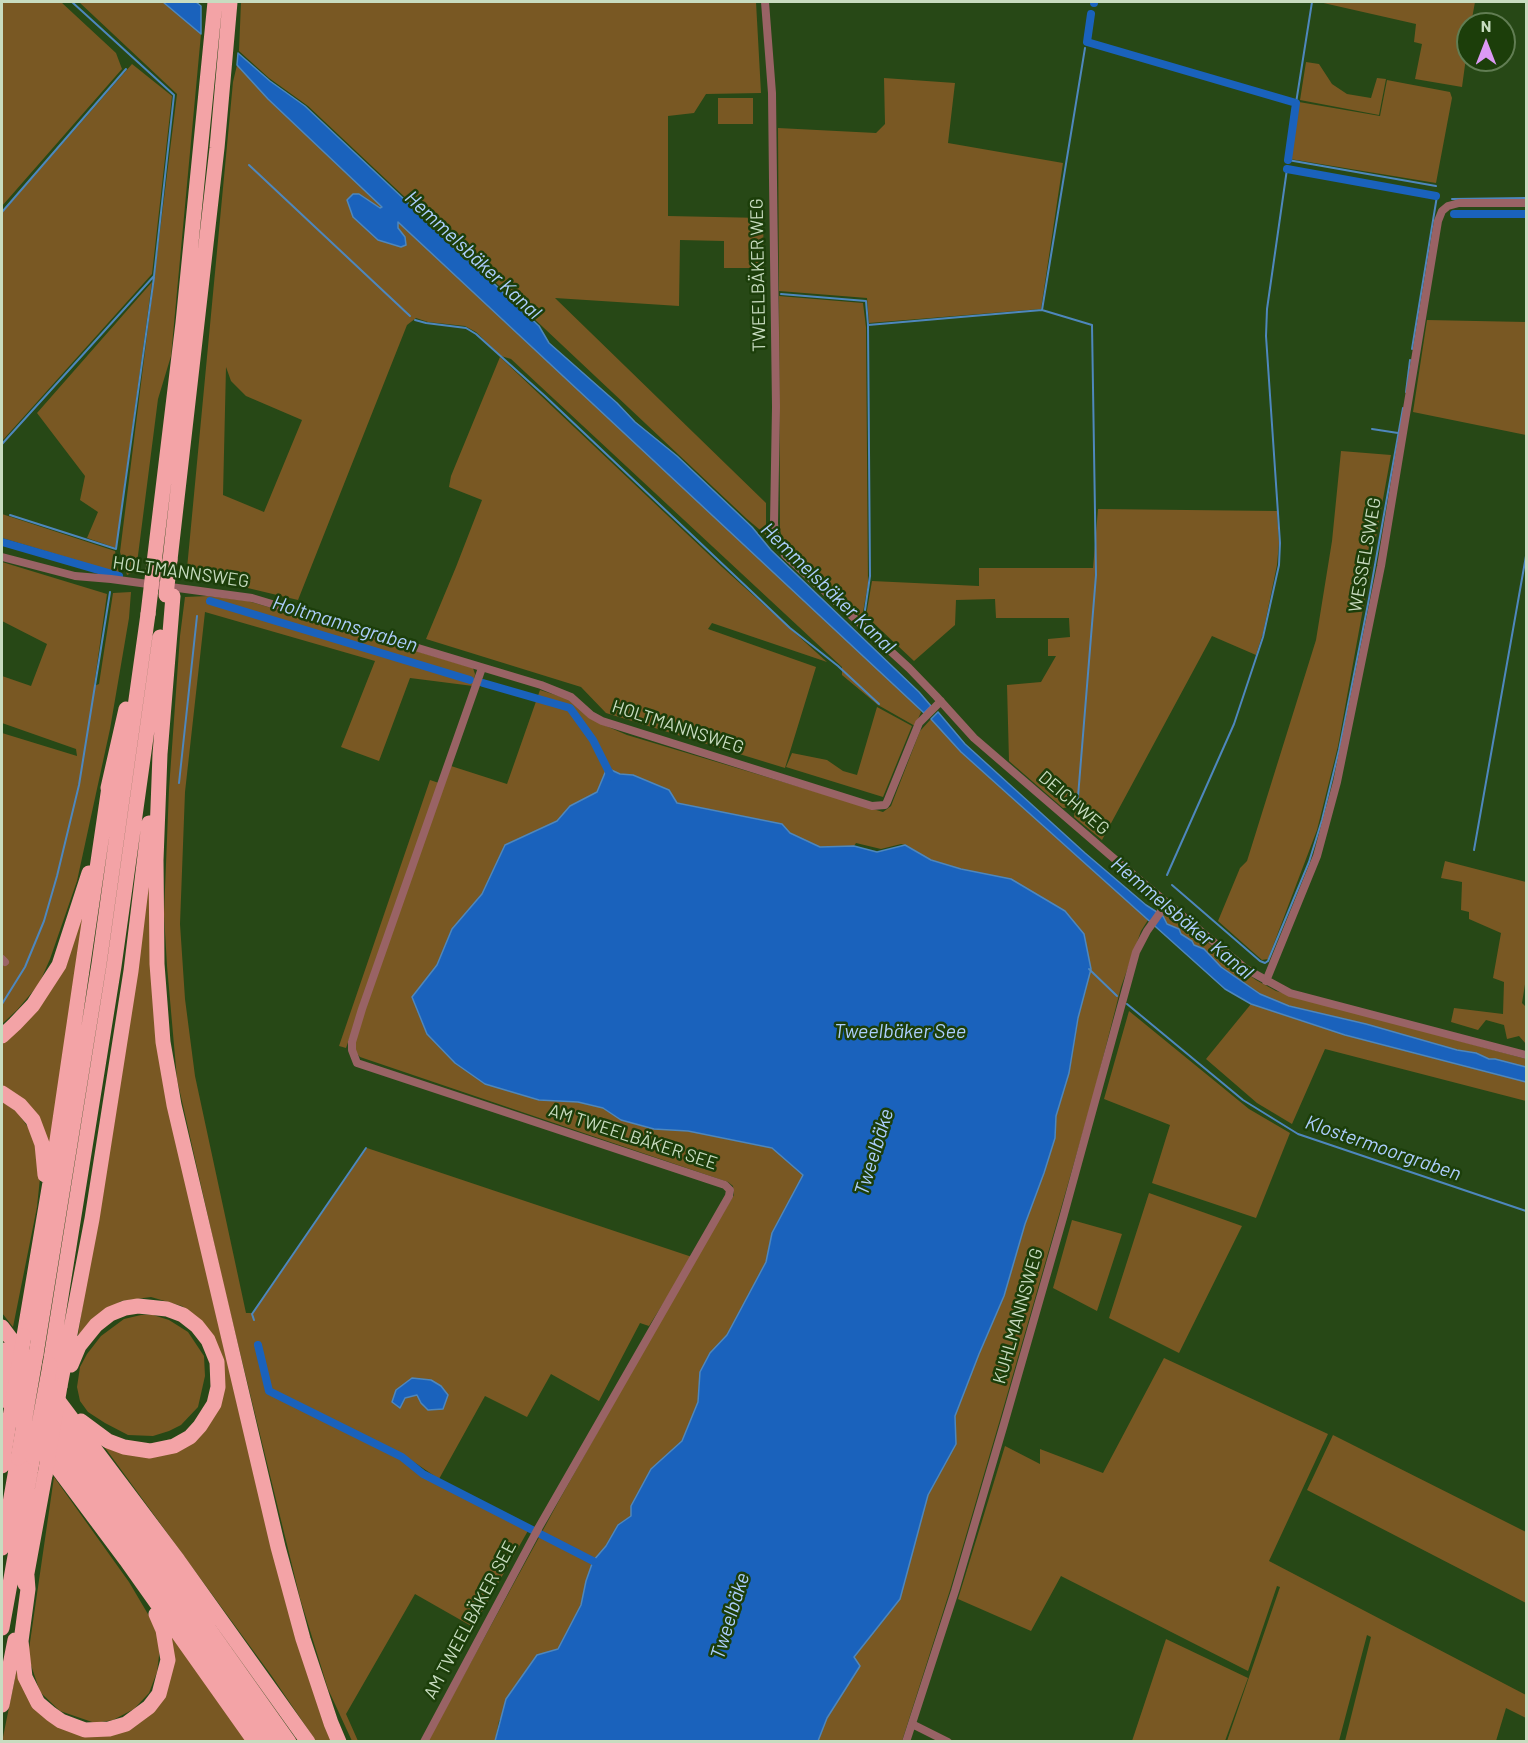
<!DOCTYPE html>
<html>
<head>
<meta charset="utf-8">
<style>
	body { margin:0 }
	#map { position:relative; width:1528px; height:1743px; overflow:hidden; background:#274816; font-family:Barlow,sans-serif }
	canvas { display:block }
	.frame { position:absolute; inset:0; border:3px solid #c8dcc0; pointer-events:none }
	.north { position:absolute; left:1456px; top:12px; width:60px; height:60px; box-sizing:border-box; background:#1c3e0a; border:2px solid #617d53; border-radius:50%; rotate:0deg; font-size:16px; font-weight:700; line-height:24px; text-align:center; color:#c8dcc0 }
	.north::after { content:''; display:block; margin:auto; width:21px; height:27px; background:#dc99f4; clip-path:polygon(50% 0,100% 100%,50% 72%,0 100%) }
</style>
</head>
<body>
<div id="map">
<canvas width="1528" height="1743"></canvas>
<div class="frame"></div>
<div class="north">N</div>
</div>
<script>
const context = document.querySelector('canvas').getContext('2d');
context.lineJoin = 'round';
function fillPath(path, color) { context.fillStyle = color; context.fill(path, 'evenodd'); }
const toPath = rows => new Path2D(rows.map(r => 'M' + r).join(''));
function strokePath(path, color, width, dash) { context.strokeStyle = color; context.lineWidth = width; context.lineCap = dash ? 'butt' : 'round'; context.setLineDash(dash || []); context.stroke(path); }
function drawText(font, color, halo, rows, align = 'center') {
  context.font = font + ' Barlow,sans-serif'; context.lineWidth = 5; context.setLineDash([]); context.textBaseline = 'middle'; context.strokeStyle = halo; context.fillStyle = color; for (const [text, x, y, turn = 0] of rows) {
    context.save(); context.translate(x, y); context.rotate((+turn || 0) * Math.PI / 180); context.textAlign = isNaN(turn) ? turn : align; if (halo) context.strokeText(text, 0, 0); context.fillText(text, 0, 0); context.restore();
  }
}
fillPath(toPath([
	[2,2,61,2,116,53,122,69,2,206],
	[79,2,163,2,201,34,171,356,158,399,136,571,127,575,120,552,177,94],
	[241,2,756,2,761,93,706,94,694,113,668,116,668,216,763,218,764,268,724,268,724,241,680,240,679,306,555,298,766,503,766,535,747,519,308,106,269,78,239,51],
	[1319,2,1475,2,1471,24,1468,24,1468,43,1462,87,1415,79,1422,44,1414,42,1416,24],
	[1306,62,1319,64,1332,84,1347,94,1371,98,1377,78,1386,79,1379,115,1300,100],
	[132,64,172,96,152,274,2,441,2,213],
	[237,65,268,99,382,207,381,208,371,203,378,240,386,242,405,238,398,228,398,221,916,705,921,712,915,726,878,705,842,675,842,667,511,359,501,356,476,332,465,326,428,322,416,318,407,325,298,600,210,579,186,579,233,82],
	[226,367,231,381,246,396,302,420,264,512,223,495],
	[884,78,955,83,948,143,1063,163,1041,309,869,323,867,298,779,291,778,128,876,133,885,124],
	[1387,80,1450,92,1452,98,1436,183,1290,159,1299,102,1380,116],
	[718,98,753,98,753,124,718,124],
	[152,282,116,548,87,538,98,512,80,500,85,476,37,413],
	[779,296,863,303,866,327,868,584,862,618,790,553,783,544,780,529],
	[1427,320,1526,322,1526,435,1413,412],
	[500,357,722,567,827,662,712,623,708,629,816,667,785,768,606,713,581,687,426,639,456,567,482,500,449,487,451,476],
	[1341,451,1391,455,1338,746,1317,830,1268,959,1262,960,1218,921,1240,868,1247,861,1316,640,1332,541],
	[1098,509,1277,511,1279,543,1277,565,1263,633,1256,655,1212,636,1102,840,1074,817,1075,810,1072,807,1063,808,1009,761,1007,685,1041,682,1056,656,1048,656,1048,639,1070,637,1069,618,996,618,995,599,956,600,955,625,914,661,866,616,872,581,979,586,979,568,1093,568],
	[2,514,115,551,119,573,2,538],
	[2,562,107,594,94,686,99,684,113,593,131,592,129,618,110,729,77,881,50,959,39,984,17,1010,2,1024,2,733,77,756,76,749,2,723,2,676,31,686,47,644,2,621],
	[208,596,248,601,473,668,475,674,473,686,410,678,379,761,341,747,375,661,205,612,185,792,180,924,185,999,195,1076,246,1313,253,1313,367,1148,692,1257,649,1326,640,1323,599,1401,551,1374,527,1417,485,1396,439,1479,408,1458,404,1462,421,1476,529,1529,473,1627,415,1594,346,1714,358,1741,352,1741,328,1689,300,1598,223,1283,177,1079,167,966,164,914,169,789,180,636,185,597],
	[441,1386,443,1409,428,1410,421,1403,417,1395,405,1398],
	[540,690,568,699,599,723,627,735,883,812,891,806,920,731,931,719,961,752,1148,920,1141,931,1121,987,1093,1097,999,1423,950,1590,902,1741,818,1741,827,1718,860,1666,854,1658,917,1534,928,1495,956,1444,955,1416,979,1354,1004,1296,1025,1224,1044,1173,1055,1138,1056,1116,1069,1073,1078,1018,1091,969,961,869,931,860,905,845,901,844,881,849,856,843,854,846,820,847,790,833,782,824,677,803,633,775,620,774,607,768,597,792,570,806,557,821,505,845,482,894,452,929,437,965,412,997,427,1034,455,1063,539,1100,578,1102,603,1108,622,1120,654,1129,688,1131,772,1148,804,1175,772,1233,766,1262,727,1335,710,1353,701,1372,698,1402,682,1441,651,1469,631,1516,618,1525,606,1546,594,1561,586,1581,581,1605,558,1650,499,1721,495,1741,428,1741,561,1497,696,1257,734,1195,733,1186,728,1182,360,1057,353,1049,364,1010,451,766,507,784],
	[877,707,912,726,883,797,786,767,792,753,827,760,843,771,857,775],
	[430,780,439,783,346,1048,339,1046],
	[1445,861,1526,882,1526,978,1522,1003,1526,1007,1526,1044,1519,1036,1507,1039,1504,1025,1486,1020,1478,1030,1451,1022,1454,1008,1503,1014,1504,982,1493,978,1501,933,1469,919,1469,912,1461,910,1462,882,1441,878],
	[151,863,167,1093,335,1741,316,1741,271,1675,103,1445,170,1450,218,1406,204,1323,182,1306,151,1297,121,1301,100,1315,78,1335],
	[88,895,50,1151,2,1088,2,1041,18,1027],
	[1171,912,1232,963,1256,980,1276,991,1526,1059,1526,1067,1495,1059,1489,1059,1476,1053,1457,1050,1366,1024,1289,1006,1260,994,1221,967,1204,949,1194,945,1192,941,1181,934,1179,929,1167,924,1163,916],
	[1251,1004,1345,1035,1526,1082,1526,1101,1325,1049,1292,1124,1257,1103,1206,1059],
	[1129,1011,1249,1109,1290,1133,1256,1218,1152,1183,1170,1125,1104,1099],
	[2,1101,17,1112,30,1130,37,1151,40,1178,37,1207,13,1327,2,1313],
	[1149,1193,1242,1226,1179,1353,1109,1318],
	[1072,1220,1122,1234,1097,1311,1053,1288],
	[141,1315,153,1315,169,1320,188,1332,204,1356,205,1376,198,1407,181,1425,169,1431,153,1436,128,1435,105,1423,88,1412,80,1401,77,1387,80,1367,87,1354,101,1336,124,1319],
	[1164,1358,1328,1434,1269,1561,1526,1695,1526,1718,1506,1708,1496,1741,1345,1741,1371,1637,1367,1635,1339,1741,1227,1741,1280,1587,1277,1586,1248,1671,1061,1576,1031,1631,958,1599,1005,1446,1040,1464,1040,1449,1103,1473],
	[1333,1435,1526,1532,1526,1603,1307,1490],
	[54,1477,129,1582,155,1626,160,1648,157,1672,149,1693,134,1709,113,1720,95,1723,60,1711,40,1692,28,1656],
	[169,1631,249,1741,2,1742,17,1668,26,1692,84,1733,153,1710],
	[1166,1639,1248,1678,1225,1741,1132,1741]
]), '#795823');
const water = toPath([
	[163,2,196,2,201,6,201,34,163,2],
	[238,53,270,81,305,106,539,326,549,343,617,403,635,422,677,456,752,527,771,550,919,692,931,706,924,713,398,222,398,228,405,237,406,245,401,247,378,240,353,217,347,200,353,194,359,194,380,208,382,207,268,99,237,65,238,53],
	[938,712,965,744,1085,853,1146,905,1163,916,1167,924,1179,929,1181,934,1192,941,1194,945,1204,949,1221,967,1260,994,1289,1006,1366,1024,1457,1050,1476,1053,1489,1059,1495,1059,1526,1067,1526,1082,1345,1035,1251,1004,1225,989,961,752,931,719,938,712],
	[607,768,620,774,633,775,669,790,677,803,782,824,790,833,820,847,854,846,877,852,905,845,931,860,961,869,1011,879,1065,911,1084,934,1091,969,1078,1018,1069,1073,1056,1116,1055,1138,1044,1173,1025,1224,1004,1296,979,1354,955,1416,956,1444,928,1495,900,1599,854,1657,860,1666,827,1718,818,1741,495,1741,506,1699,537,1655,558,1649,581,1605,586,1581,593,1561,606,1546,618,1525,631,1516,631,1506,651,1469,682,1441,698,1402,700,1372,710,1353,727,1335,766,1262,772,1233,803,1175,772,1148,688,1131,654,1129,621,1120,603,1108,578,1102,539,1100,485,1084,455,1063,427,1034,412,997,437,965,452,929,482,894,505,845,557,821,570,806,597,792,607,768],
	[412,1378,431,1380,441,1386,448,1395,443,1409,428,1410,421,1403,417,1395,405,1398,400,1408,392,1402,396,1390,412,1378]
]);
fillPath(water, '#1a62bc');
strokePath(water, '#4e87bd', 1.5);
strokePath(toPath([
	[1296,103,1312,2],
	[1288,160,1436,186],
	[249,165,410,316],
	[1452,199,1526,198],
	[2,212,126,69],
	[781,294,866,301,868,325],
	[1042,310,1085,48],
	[415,320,426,323,466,328,476,334,545,396,790,628,838,666,879,704],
	[1412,349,1437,196],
	[1406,392,1410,360],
	[1372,429,1398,433],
	[2,444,154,276,174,95,72,2],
	[10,515,116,549,154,277],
	[865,610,870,576,868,325,1042,310,1092,325,1096,575,1077,809],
	[179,783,197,616],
	[1474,850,1526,556],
	[1167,875,1234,724,1263,637,1279,565,1280,543,1266,336,1267,309,1287,169],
	[1172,885,1260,961,1265,963,1268,961,1309,862,1322,820,1339,750,1368,604,1403,408],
	[1089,969,1117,996],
	[2,1004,25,967,44,921,57,876,79,785,110,592],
	[1127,1004,1243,1100,1298,1134,1526,1211],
	[254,1320,252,1314,366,1148]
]), '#4e87bd', 2);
strokePath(toPath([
	[1094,3,1094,2],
	[1091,14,1087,42,1296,103,1288,160],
	[1287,169,1436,196],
	[1454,214,1526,214],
	[2,542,119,576],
	[210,601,470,680],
	[483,683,570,708,593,740,611,776],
	[258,1345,269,1391,402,1457,423,1474,593,1561]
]), '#1a62bc', 8);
strokePath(toPath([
	[765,2,772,93,773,181,776,407,774,523,775,534,785,555,909,668,936,696,974,738,1111,856,1246,969,1290,993,1526,1055],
	[2,557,75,576,111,579,252,598,541,685,571,697,591,715,602,721,872,806,885,805,887,802,919,723,941,701],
	[2,959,5,962],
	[1266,981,1317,856,1337,782,1381,566,1438,221,1442,211,1448,206,1459,203,1526,203],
	[912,1724,948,1742],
	[424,1742,539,1527,729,1196,730,1190,725,1185,357,1063,352,1050,352,1042,362,1009,482,668],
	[906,1742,955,1591,1004,1424,1063,1218,1136,952,1147,931,1167,903]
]), '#996365', 8);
strokePath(toPath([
	[170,560,217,148,230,2],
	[154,563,183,323,215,2],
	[173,596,160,754,156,860,157,964,163,1042,174,1105,278,1547,303,1639,331,1723,339,1742],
	[108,788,126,709],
	[2,1036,15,1024,33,1005,59,965,89,873],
	[2,1093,20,1105,33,1120,42,1144,45,1175],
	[2,1327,27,1360],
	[24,1336,56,1147,110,780],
	[2,1350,23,1378],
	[36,1354,99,964,148,614],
	[50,1365,114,966,160,637],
	[71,1365,79,1346,96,1325,110,1314,125,1308,138,1306,167,1309,183,1315,197,1326,208,1340,217,1362,218,1387,214,1404,200,1426,190,1437,174,1446,150,1451,124,1447,108,1441,81,1421],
	[2,1371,21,1397],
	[60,1386,92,1219,131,971,149,823],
	[51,1391,178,1560,308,1742],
	[2,1393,17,1414],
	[49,1412,165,1567,289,1742],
	[46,1431,156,1577,271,1742],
	[44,1450,126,1560,255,1742],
	[2,1466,9,1423],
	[2,1548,18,1458],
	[27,1576,28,1589,21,1641,25,1677,38,1703,51,1714,61,1721,85,1730,109,1729,126,1724,149,1707,159,1694,168,1660,163,1630,156,1614],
	[25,1584,45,1475],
	[2,1628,33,1457],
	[2,1705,15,1640]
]), '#f3a3a6', 15);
strokePath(toPath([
	[166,595,170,560],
	[148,614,154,563],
	[9,1423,24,1336],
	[33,1457,50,1365],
	[18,1458,36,1354],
	[45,1475,60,1386]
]), '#f3a3a6', 15);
drawText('18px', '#c8dcc0', '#1c3e0a', [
	["TWEELBÄKER WEG",758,275,-91],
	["WESSELSWEG",1365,555,-80],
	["HOLTMANNSWEG",181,572,8],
	["HOLTMANNSWEG",678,727,18],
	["DEICHWEG",1074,803,41],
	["AM TWEELBÄKER SEE",633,1137,18],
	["KUHLMANNSWEG",1018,1316,-74],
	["AM TWEELBÄKER SEE",470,1620,-62]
]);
drawText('italic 20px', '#adcefd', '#1c3e0a', [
	["Hemmelsbäker Kanal",473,255,43],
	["Hemmelsbäker Kanal",828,588,44],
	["Holtmannsgraben",345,624,17],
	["Hemmelsbäker Kanal",1182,918,40],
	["Tweelbäker See",900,1031],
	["Klostermoorgraben",1383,1148,19],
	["Tweelbäke",874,1152,-73],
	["Tweelbäke",730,1616,-73]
]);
</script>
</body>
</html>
